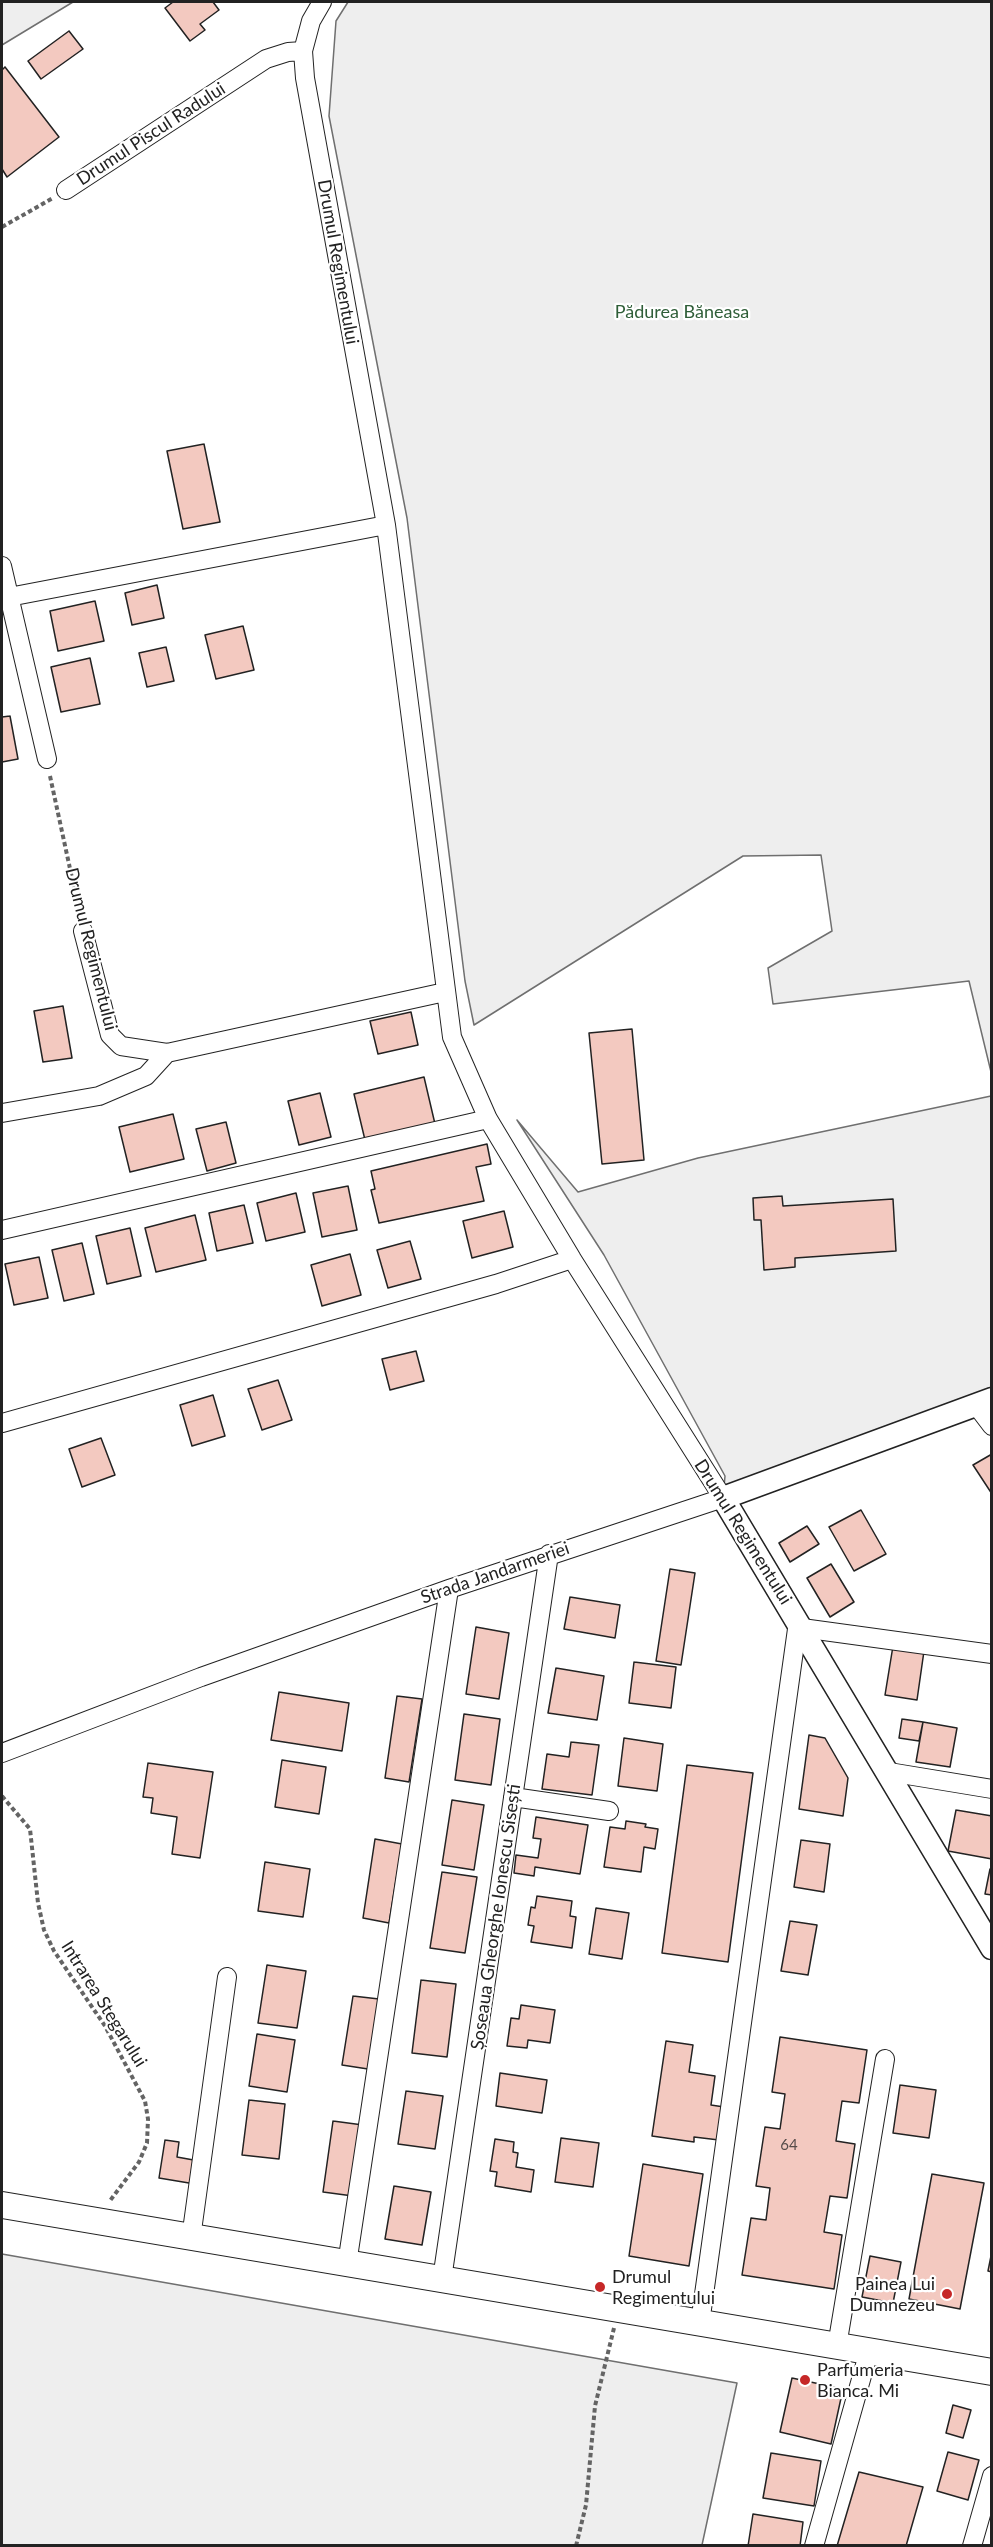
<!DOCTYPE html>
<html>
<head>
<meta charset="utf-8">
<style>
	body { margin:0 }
	#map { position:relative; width:993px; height:2547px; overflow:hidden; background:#fff; font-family:Lato,sans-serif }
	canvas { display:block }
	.frame { position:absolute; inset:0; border:3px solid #222; pointer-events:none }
</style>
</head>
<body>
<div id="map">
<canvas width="993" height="2547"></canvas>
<div class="frame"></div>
</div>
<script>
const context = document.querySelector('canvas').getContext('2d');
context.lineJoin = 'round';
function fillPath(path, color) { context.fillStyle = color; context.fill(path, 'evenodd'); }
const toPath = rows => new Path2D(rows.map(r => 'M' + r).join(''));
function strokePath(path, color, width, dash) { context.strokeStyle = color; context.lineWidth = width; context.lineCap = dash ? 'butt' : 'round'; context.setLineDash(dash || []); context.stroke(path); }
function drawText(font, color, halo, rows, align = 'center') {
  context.font = font + ' Lato,sans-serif'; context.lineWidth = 4.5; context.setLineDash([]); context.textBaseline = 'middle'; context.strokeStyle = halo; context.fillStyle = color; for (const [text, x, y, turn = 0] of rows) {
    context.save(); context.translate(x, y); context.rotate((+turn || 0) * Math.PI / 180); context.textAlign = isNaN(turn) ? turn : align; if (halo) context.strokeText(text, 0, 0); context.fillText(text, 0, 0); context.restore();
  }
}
const green = toPath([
	[2,2,73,2,2,45,2,2],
	[348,2,991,2,991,1072,969,981,773,1004,768,968,832,931,821,855,743,856,474,1025,465,981,407,518,329,116,336,21,348,2],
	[991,1096,991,1399,723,1498,725,1476,604,1255,517,1120,578,1192,698,1158,991,1096],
	[2,2254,737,2383,702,2545,2,2545,2,2254]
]);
fillPath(green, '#eee');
strokePath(green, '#6f6f6f', 1.5);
const building = toPath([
	[173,2,213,2,219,10,200,24,205,30,190,41,165,8,173,2],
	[69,31,83,49,41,79,28,61,69,31],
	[5,67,59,137,7,177,2,169,2,70,5,67],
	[204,444,220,522,183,529,167,451,204,444],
	[157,585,164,618,132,625,125,593,157,585],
	[95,601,104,641,58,651,50,611,95,601],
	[243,626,254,670,216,679,205,635,243,626],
	[166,647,174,681,147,687,139,653,166,647],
	[90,658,100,704,61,712,51,667,90,658],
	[10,716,18,759,2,762,2,717,10,716],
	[63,1006,72,1058,43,1062,34,1011,63,1006],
	[411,1012,418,1045,378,1054,370,1021,411,1012],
	[632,1029,644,1160,602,1164,589,1033,632,1029],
	[424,1077,435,1124,365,1140,354,1094,424,1077],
	[320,1093,331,1137,299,1145,288,1101,320,1093],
	[173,1114,184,1159,130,1172,119,1127,173,1114],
	[226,1122,236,1163,207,1171,196,1129,226,1122],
	[487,1144,491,1164,476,1167,484,1201,379,1223,371,1190,375,1189,371,1171,487,1144],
	[348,1186,357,1230,322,1237,313,1193,348,1186],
	[296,1193,305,1232,266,1241,257,1203,296,1193],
	[782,1196,783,1206,893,1199,896,1251,795,1258,795,1267,764,1270,761,1220,754,1220,753,1198,782,1196],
	[244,1205,253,1243,217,1251,209,1213,244,1205],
	[504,1211,513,1247,472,1258,463,1221,504,1211],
	[195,1215,206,1260,156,1272,145,1228,195,1215],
	[130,1228,141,1276,107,1284,96,1236,130,1228],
	[410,1241,421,1279,388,1288,377,1250,410,1241],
	[82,1243,94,1294,64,1301,52,1250,82,1243],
	[350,1254,361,1295,322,1306,311,1265,350,1254],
	[39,1257,48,1298,14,1305,5,1264,39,1257],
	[416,1351,424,1381,390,1390,382,1359,416,1351],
	[278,1380,292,1420,262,1430,248,1389,278,1380],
	[213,1395,225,1436,192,1446,180,1405,213,1395],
	[101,1438,115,1475,82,1487,69,1449,101,1438],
	[992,1454,992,1494,973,1465,992,1454],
	[861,1510,886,1554,854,1571,829,1527,861,1510],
	[807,1526,819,1544,790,1562,779,1543,807,1526],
	[831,1564,854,1602,830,1617,807,1578,831,1564],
	[670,1569,695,1573,681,1665,656,1661,670,1569],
	[570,1597,620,1605,615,1638,564,1629,570,1597],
	[476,1627,509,1633,499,1699,466,1694,476,1627],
	[893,1646,924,1651,917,1700,885,1695,893,1646],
	[634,1662,676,1667,671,1708,629,1703,634,1662],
	[556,1668,604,1676,597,1720,548,1713,556,1668],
	[279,1692,349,1703,342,1751,271,1740,279,1692],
	[397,1696,422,1699,409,1782,385,1778,397,1696],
	[464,1714,500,1719,491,1785,455,1780,464,1714],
	[902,1719,923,1722,919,1741,899,1738,902,1719],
	[923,1722,957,1728,950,1767,916,1762,923,1722],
	[809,1735,825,1738,848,1778,843,1816,799,1809,809,1735],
	[624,1738,663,1744,657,1791,618,1786,624,1738],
	[571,1742,599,1745,592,1795,542,1789,547,1754,569,1757,571,1742],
	[282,1760,326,1767,319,1814,275,1807,282,1760],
	[148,1763,213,1772,200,1858,172,1854,177,1817,151,1813,153,1798,143,1797,148,1763],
	[687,1765,753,1773,728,1962,662,1953,687,1765],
	[452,1800,484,1805,474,1870,442,1865,452,1800],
	[956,1810,992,1816,992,1859,948,1851,956,1810],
	[536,1817,588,1825,580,1874,535,1867,534,1876,514,1873,516,1855,538,1858,541,1839,533,1838,536,1817],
	[626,1821,646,1824,645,1827,658,1829,655,1849,644,1847,641,1872,604,1867,610,1827,625,1829,626,1821],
	[375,1839,402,1844,389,1923,363,1918,375,1839],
	[801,1840,830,1844,824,1892,794,1887,801,1840],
	[265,1862,310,1869,303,1917,258,1911,265,1862],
	[990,1869,992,1869,992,1895,985,1894,990,1869],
	[442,1872,477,1877,465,1953,430,1948,442,1872],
	[537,1896,572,1901,570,1916,576,1917,572,1948,531,1942,534,1926,528,1925,531,1907,535,1908,537,1896],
	[596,1908,629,1913,622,1959,589,1954,596,1908],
	[790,1921,817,1925,808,1975,781,1971,790,1921],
	[267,1965,306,1971,297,2028,258,2023,267,1965],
	[421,1980,456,1984,447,2057,412,2053,421,1980],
	[353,1996,379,1999,368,2069,342,2065,353,1996],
	[521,2005,555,2010,550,2043,528,2040,527,2048,507,2046,511,2018,519,2019,521,2005],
	[257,2034,295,2040,287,2092,249,2086,257,2034],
	[780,2037,867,2050,859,2103,842,2101,836,2141,855,2144,847,2198,830,2196,824,2232,842,2235,834,2289,742,2275,751,2218,766,2220,770,2188,756,2186,765,2127,780,2129,785,2094,772,2092,780,2037],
	[666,2041,693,2045,689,2072,715,2076,711,2105,724,2107,719,2140,694,2137,694,2142,652,2136,666,2041],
	[500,2073,547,2080,542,2113,496,2106,500,2073],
	[900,2085,936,2090,929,2138,893,2133,900,2085],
	[406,2091,443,2096,435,2149,398,2144,406,2091],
	[249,2100,285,2104,279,2159,242,2155,249,2100],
	[333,2121,363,2125,353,2196,323,2192,333,2121],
	[561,2138,599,2143,593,2187,555,2182,561,2138],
	[495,2139,514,2142,513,2152,518,2153,516,2167,534,2170,531,2192,495,2186,497,2172,490,2171,495,2139],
	[165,2140,179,2142,177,2157,199,2161,195,2184,159,2178,165,2140],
	[643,2164,703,2174,689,2266,629,2256,643,2164],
	[932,2174,984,2183,960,2309,909,2299,932,2174],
	[394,2186,431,2192,422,2245,385,2239,394,2186],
	[992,2251,992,2272,988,2271,992,2251],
	[870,2256,901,2262,893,2303,862,2297,870,2256],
	[792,2378,843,2389,831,2444,780,2432,792,2378],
	[953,2405,971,2410,963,2438,946,2433,953,2405],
	[948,2452,979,2460,968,2500,937,2491,948,2452],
	[771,2453,821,2461,814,2506,763,2498,771,2453],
	[859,2472,923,2487,906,2546,837,2546,859,2472],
	[753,2514,803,2522,800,2546,748,2546,753,2514]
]);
fillPath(building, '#f3c9c0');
strokePath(building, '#222', 1.5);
const minor = toPath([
	[66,190,266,59,288,52,303,51],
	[2,566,47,759],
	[9,597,386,525],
	[83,931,110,1035,121,1046,167,1053,445,992],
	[2,1113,99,1096,146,1076,167,1053],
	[2,1230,488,1119],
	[976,1405,992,1426],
	[2,1423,496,1284,572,1259],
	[802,1628,992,1654],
	[2,1753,201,1677,449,1589,723,1498,572,1259,488,1119,452,1037,386,525,305,78,303,51,311,21,322,2],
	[889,1772,992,1789],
	[513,1797,609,1811],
	[191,2238,227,1977],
	[347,2264,449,1589],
	[442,2279,549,1554],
	[700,2323,798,1622],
	[837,2346,885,2059],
	[814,2546,869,2351],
	[972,2546,992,2476]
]);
const tertiary = toPath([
	[992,1399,723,1498,992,1948]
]);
const secondary = toPath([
	[2,2205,992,2372]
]);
strokePath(minor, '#222', 20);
strokePath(tertiary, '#222', 25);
strokePath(secondary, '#222', 28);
strokePath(toPath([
	[2,227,53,198],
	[50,776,80,915],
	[2,1796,30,1829,38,1903,44,1930,54,1951,105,2026,145,2101,148,2119,147,2143,139,2162,109,2202],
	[576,2546,586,2505,595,2406,614,2328]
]), '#646464', 4, [4.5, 3]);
strokePath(minor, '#fff', 18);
strokePath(tertiary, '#fff', 22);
strokePath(secondary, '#fff', 26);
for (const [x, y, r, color] of [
	[600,2287,6,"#c62828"],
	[947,2294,6,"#c62828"],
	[805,2380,6,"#c62828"]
]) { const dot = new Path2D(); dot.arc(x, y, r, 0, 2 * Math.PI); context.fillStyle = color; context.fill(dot); strokePath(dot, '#fff', 2); }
drawText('15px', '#564c4a', null, [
	["64",789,2145]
]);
drawText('18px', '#222', '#fff', [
	["Drumul Piscul Radului",151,134,-33],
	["Drumul Regimentului",338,262,80],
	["Drumul Regimentului",91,949,76],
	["Drumul Regimentului",743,1532,58],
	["Strada Jandarmeriei",495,1573,-19],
	["Șoseaua Gheorghe Ionescu Sisești",496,1917,-82],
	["Intrarea Stegarului",104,2004,58]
]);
drawText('18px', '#2f5e38', '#fff', [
	["Pădurea Băneasa",682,312]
]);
drawText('18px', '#222', '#fff', [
	["Drumul",612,2277],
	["Regimentului",612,2298],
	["Painea Lui",935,2284,"right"],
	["Dumnezeu",935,2305,"right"],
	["Parfumeria",817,2370],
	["Bianca. Mi",817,2391]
], 'left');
</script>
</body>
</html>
